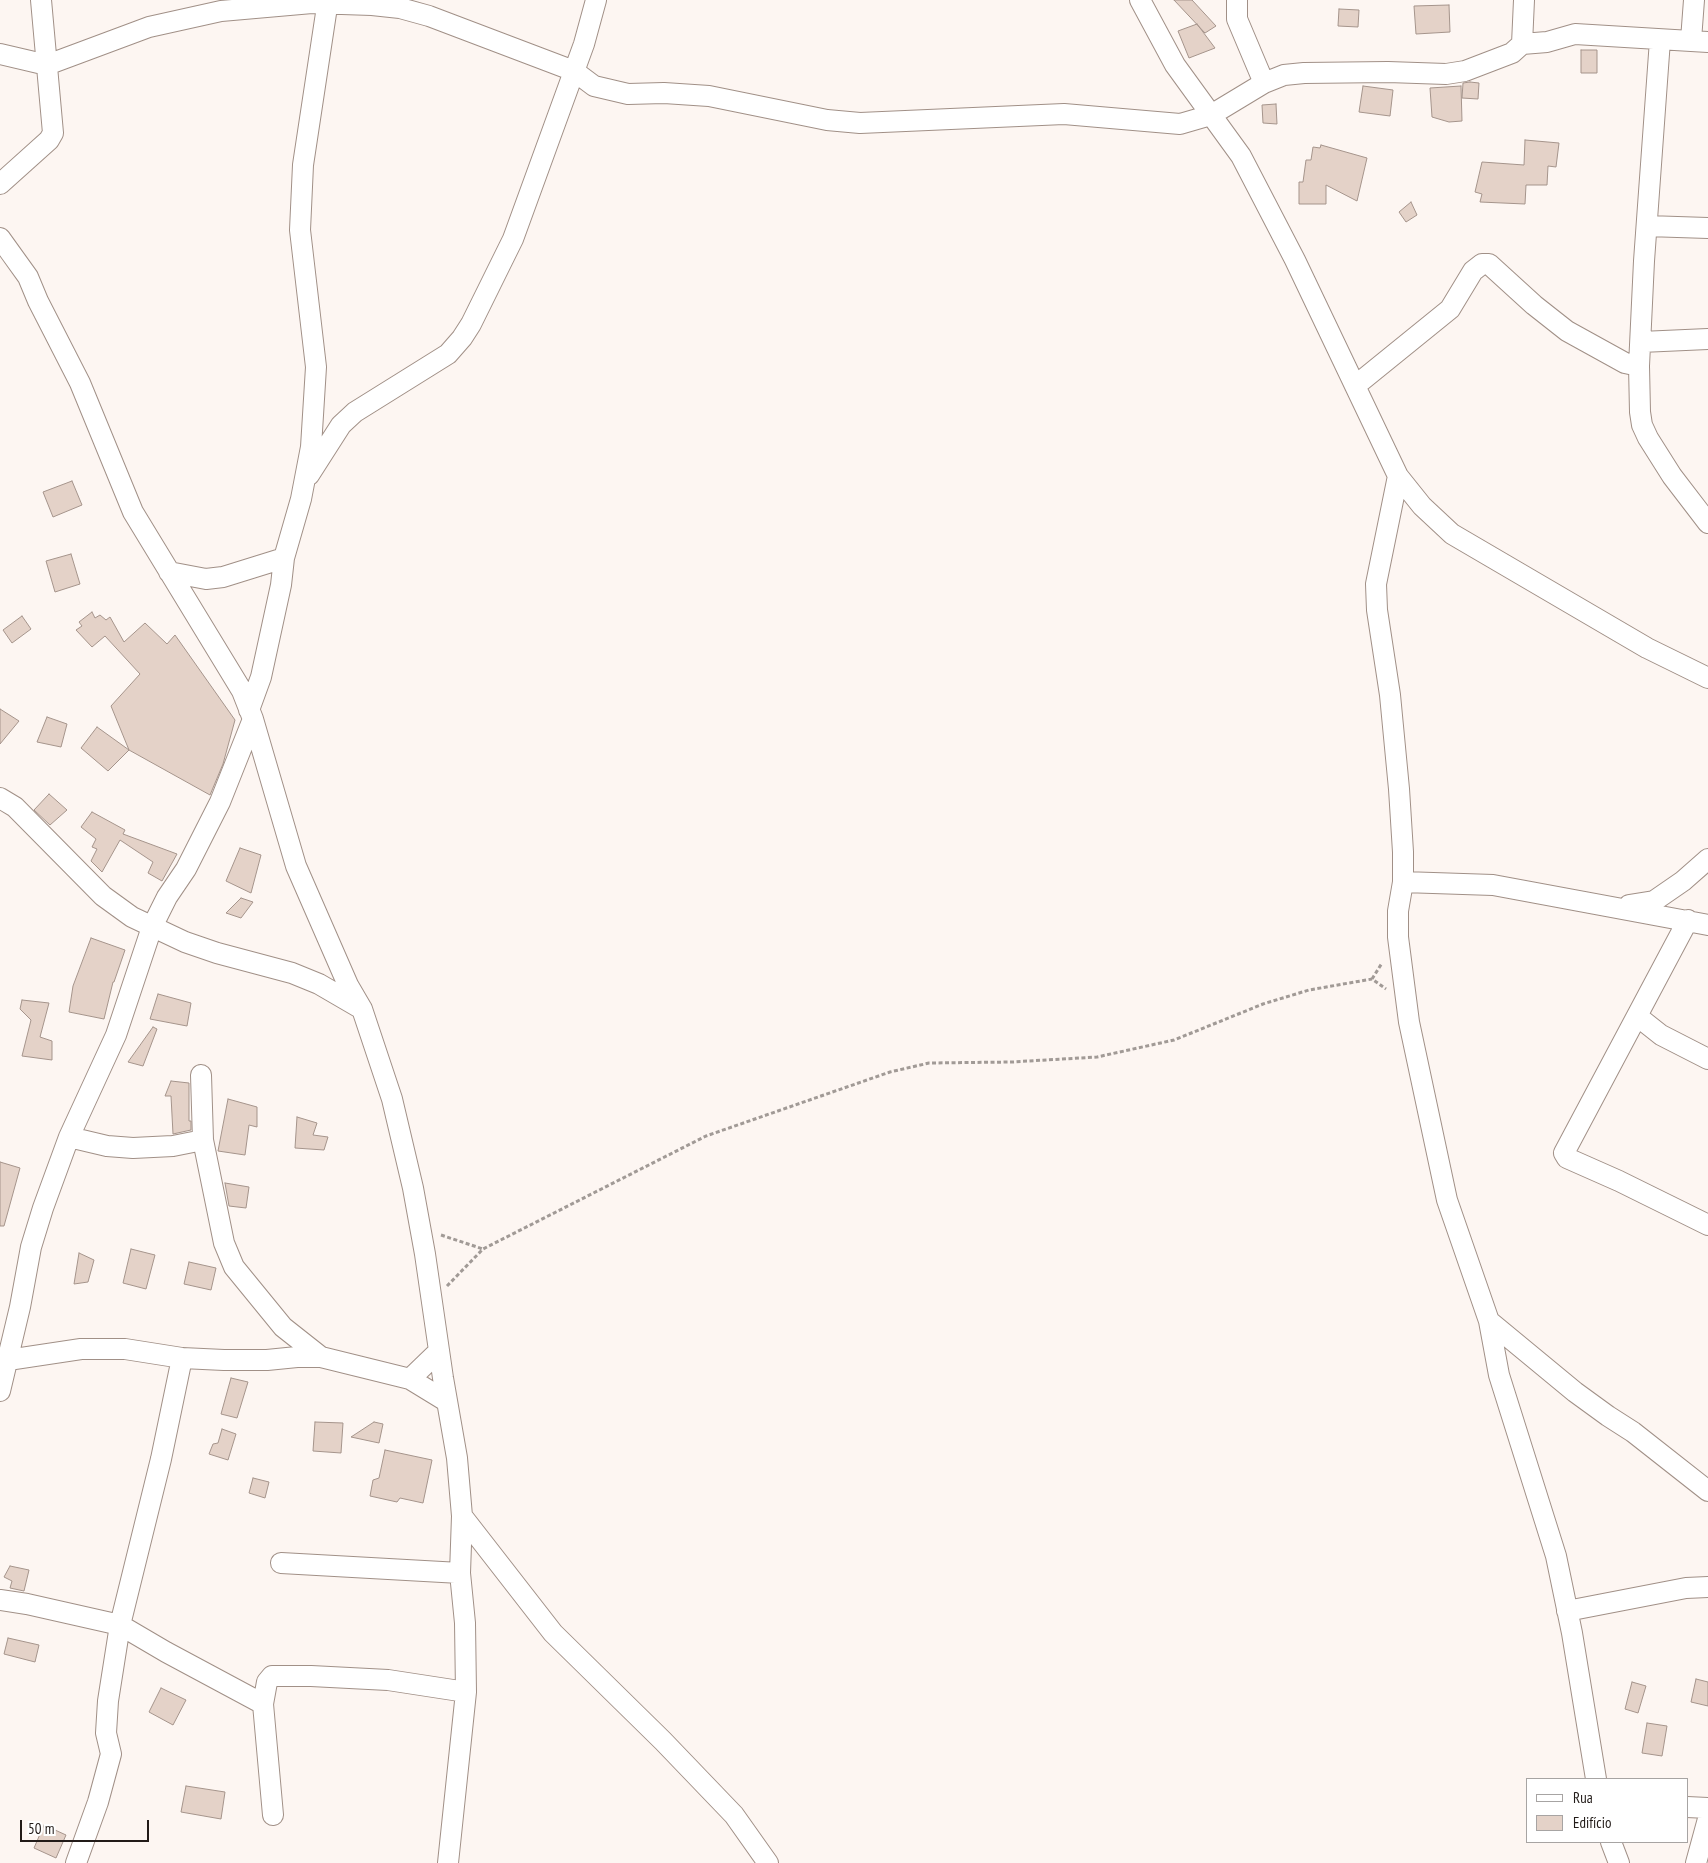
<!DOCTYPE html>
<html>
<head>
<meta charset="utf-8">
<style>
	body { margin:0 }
	#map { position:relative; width:1708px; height:1863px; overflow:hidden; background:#fdf6f2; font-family:"PT Sans Narrow",sans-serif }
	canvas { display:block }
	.legend { position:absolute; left:1526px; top:1778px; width:162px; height:65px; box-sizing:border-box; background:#fff; border:1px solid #a7a4a3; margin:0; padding:6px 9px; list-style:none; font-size:15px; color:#221b18 }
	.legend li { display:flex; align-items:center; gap:10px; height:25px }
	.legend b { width:25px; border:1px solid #a7a4a3 }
	.scale { position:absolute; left:20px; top:1820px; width:129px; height:22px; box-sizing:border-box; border:2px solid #221b18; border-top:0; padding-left:6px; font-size:15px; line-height:18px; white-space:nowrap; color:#221b18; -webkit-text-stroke:4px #fff; paint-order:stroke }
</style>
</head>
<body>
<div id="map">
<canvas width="1708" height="1863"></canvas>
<ul class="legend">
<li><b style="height:6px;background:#fff"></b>Rua</li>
<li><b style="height:14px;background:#e4d2c8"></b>Edifício</li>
</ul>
<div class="scale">50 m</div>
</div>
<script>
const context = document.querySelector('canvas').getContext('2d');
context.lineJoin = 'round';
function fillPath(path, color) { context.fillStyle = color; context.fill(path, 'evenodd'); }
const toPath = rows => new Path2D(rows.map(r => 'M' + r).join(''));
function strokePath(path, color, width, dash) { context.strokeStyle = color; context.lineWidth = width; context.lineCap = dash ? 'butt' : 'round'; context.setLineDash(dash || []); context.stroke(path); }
const building = toPath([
	[1174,0,1192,0,1216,26,1205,33,1174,0],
	[1449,5,1450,32,1416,34,1414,6,1449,5],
	[1339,9,1359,10,1358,27,1338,26,1339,9],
	[1197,24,1215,48,1189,58,1178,31,1197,24],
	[1581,50,1597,50,1597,73,1581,73,1581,50],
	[1470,82,1479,83,1478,99,1462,98,1463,83,1470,82],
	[1363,86,1393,90,1390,116,1359,112,1363,86],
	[1461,86,1462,121,1449,122,1432,117,1430,88,1461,86],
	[1276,104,1277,124,1263,123,1262,105,1276,104],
	[1525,140,1559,143,1556,167,1548,166,1547,185,1526,185,1525,204,1480,202,1482,194,1475,192,1482,162,1524,165,1525,140],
	[1321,145,1367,158,1357,201,1326,185,1326,204,1299,204,1299,182,1303,182,1306,160,1311,160,1313,147,1320,148,1321,145],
	[1411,202,1417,215,1406,222,1399,212,1411,202],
	[72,481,82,505,53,517,43,492,72,481],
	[71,554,80,584,55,592,46,561,71,554],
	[92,612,95,618,100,615,106,620,110,617,124,642,145,623,167,644,175,635,235,720,223,764,210,795,129,750,111,706,140,674,105,636,92,647,76,630,82,626,79,622,92,612],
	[22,616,31,629,12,643,3,630,22,616],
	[0,709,19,721,0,744,0,709],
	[47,717,67,724,61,747,37,742,47,717],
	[97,727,129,750,108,771,81,748,97,727],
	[49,794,67,810,50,825,34,810,49,794],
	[92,812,125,830,123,834,177,854,162,881,148,873,153,862,120,840,102,872,91,861,97,849,92,847,96,839,81,827,92,812],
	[240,848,261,855,251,893,226,881,240,848],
	[241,898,253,902,241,918,226,913,241,898],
	[91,938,125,950,114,982,113,982,104,1019,69,1012,73,986,91,938],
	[158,994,191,1003,187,1026,150,1019,158,994],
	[22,1000,49,1003,40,1037,52,1041,52,1060,22,1056,31,1020,20,1009,22,1000],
	[153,1027,157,1029,143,1066,128,1062,153,1027],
	[171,1081,189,1083,189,1121,191,1121,191,1130,173,1134,171,1096,165,1096,171,1081],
	[228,1099,257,1107,257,1127,249,1125,245,1155,218,1151,228,1099],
	[297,1117,317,1123,313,1135,328,1137,324,1150,295,1148,297,1117],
	[0,1162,20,1168,4,1226,0,1226,0,1162],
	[225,1183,249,1187,246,1208,229,1206,225,1183],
	[131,1249,155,1255,146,1289,123,1283,131,1249],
	[79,1253,94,1260,88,1282,74,1284,79,1253],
	[189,1262,216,1268,211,1290,184,1284,189,1262],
	[231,1378,248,1382,237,1418,221,1414,231,1378],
	[315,1422,343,1423,341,1453,313,1451,315,1422],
	[374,1422,383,1424,379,1443,351,1437,374,1422],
	[222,1429,236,1434,228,1460,209,1454,213,1444,218,1443,222,1429],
	[385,1450,432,1460,423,1503,400,1498,397,1502,370,1496,373,1480,379,1478,385,1450],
	[253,1478,269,1482,265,1498,249,1493,253,1478],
	[10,1566,29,1570,24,1591,10,1588,12,1581,4,1577,10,1566],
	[8,1638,39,1645,35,1662,4,1654,8,1638],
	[1696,1679,1708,1682,1708,1706,1691,1702,1696,1679],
	[1632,1682,1646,1686,1638,1713,1625,1709,1632,1682],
	[161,1688,186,1700,173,1725,149,1712,161,1688],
	[1647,1723,1667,1726,1662,1756,1642,1753,1647,1723],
	[186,1786,225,1792,221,1819,181,1812,186,1786],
	[44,1825,66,1835,56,1858,34,1848,44,1825]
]);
fillPath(building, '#e4d2c8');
strokePath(building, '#a5948b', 1);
const minor = toPath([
	[1140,0,1175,65,1241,156,1295,260,1398,476,1422,506,1452,534,1647,648,1708,678],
	[1237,0,1237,19,1264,83],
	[1660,40,1644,261,1639,366,1640,412,1642,425,1648,438,1672,476,1708,523],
	[1691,40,1694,0],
	[1522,44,1524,0],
	[0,54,47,65,149,27,221,11,312,3,372,5,400,8,429,16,574,71,594,86,628,94,664,93,709,96,827,120,860,123,1064,114,1180,124,1211,115,1264,83,1284,75,1304,73,1388,72,1446,74,1465,71,1512,53,1522,44,1547,42,1575,34,1708,42],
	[0,184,49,140,53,133,41,0],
	[1647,226,1708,228],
	[0,238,28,277,38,301,80,383,133,512,242,691,253,719,296,866,348,985,362,1009,392,1099,413,1188,425,1254,443,1378,457,1458,462,1516,460,1573,465,1623,466,1692,448,1863],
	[1641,342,1708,339],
	[1355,386,1450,309,1473,271,1482,264,1489,264,1534,305,1567,331,1625,363,1639,366],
	[309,475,341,425,355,412,448,354,462,338,471,324,513,239,584,44,596,0],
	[1398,476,1376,584,1377,610,1390,695,1399,789,1403,852,1403,882,1398,911,1398,937,1409,1022,1447,1200,1489,1321,1499,1375,1556,1556,1572,1633,1596,1779],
	[169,572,206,579,223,577,284,558],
	[249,710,261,677,281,585,284,558,301,499,311,447,316,367,300,230,303,165,328,0],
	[0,798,15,807,103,896,132,917,185,942,217,953,292,973,319,984,362,1009],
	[1403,882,1493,885,1708,925],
	[1629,905,1654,901,1683,881,1708,859],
	[1688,920,1564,1153,1567,1158,1619,1181,1708,1225],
	[1637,1016,1661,1035,1708,1059],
	[201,1075,203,1140,224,1243,234,1267,283,1327,321,1357],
	[69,1137,107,1146,133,1148,173,1146,203,1140],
	[1489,1321,1575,1392,1608,1416,1633,1432,1708,1491],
	[8,1360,81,1349,125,1349,182,1358,224,1360,267,1360,297,1357,321,1357,410,1379,446,1401],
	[410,1379,439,1351],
	[0,1391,20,1307,31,1247,43,1208,69,1137,116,1035,152,927,167,897,186,869,220,802,253,719],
	[462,1516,553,1633,663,1741,734,1815,768,1863],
	[281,1563,460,1573],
	[0,1600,27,1604,120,1625,166,1652,263,1704],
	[1567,1611,1686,1588,1708,1587],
	[1687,1807,1708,1808],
	[273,1815,263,1704,267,1682,272,1676,311,1676,388,1680,466,1692],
	[1611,1842,1619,1863],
	[76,1863,98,1802,111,1754,106,1733,108,1701,120,1625,161,1459,182,1358],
	[1696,1863,1708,1819]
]);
strokePath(minor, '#a19087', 22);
strokePath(toPath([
	[1372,979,1382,963],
	[441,1235,483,1249],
	[447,1286,483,1249,706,1136,890,1072,929,1063,1012,1062,1097,1057,1174,1040,1263,1004,1309,990,1372,979,1386,989]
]), '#a19a96', 3, [4, 2.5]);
strokePath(minor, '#fff', 20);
</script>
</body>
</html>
